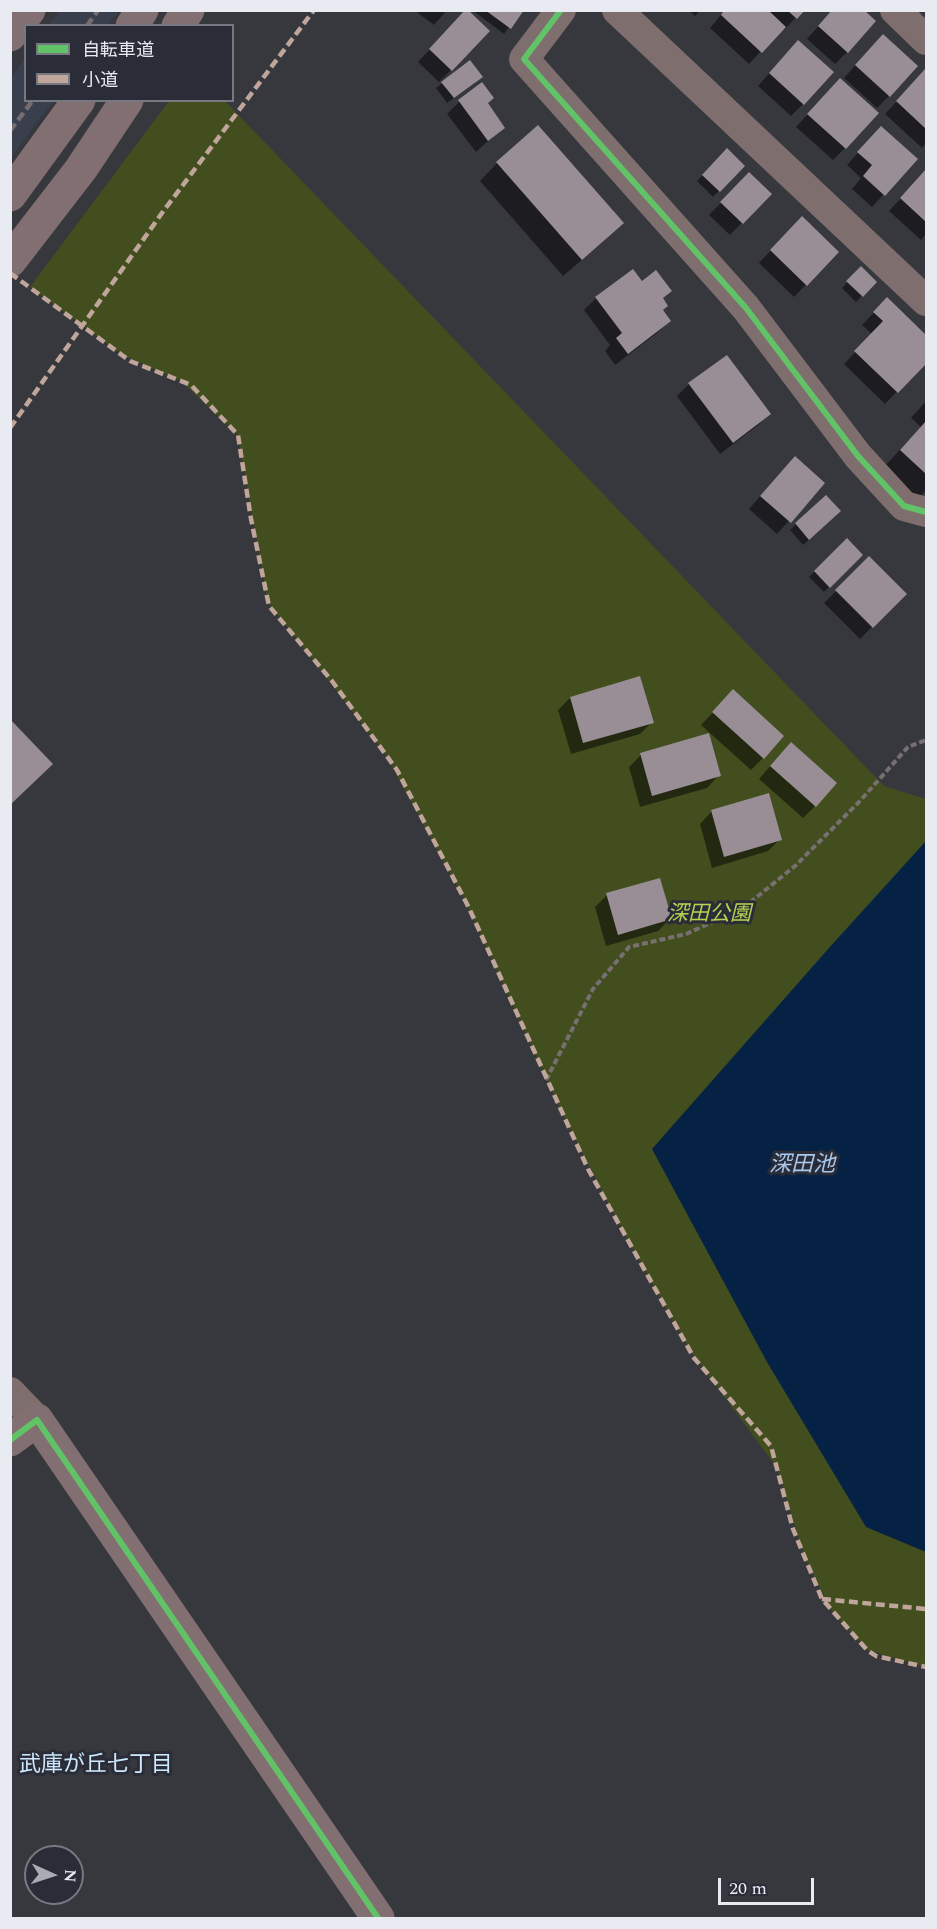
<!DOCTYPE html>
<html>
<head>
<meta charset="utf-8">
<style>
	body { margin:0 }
	#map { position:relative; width:937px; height:1929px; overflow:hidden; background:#37383e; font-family:Spectral,"Noto Sans JP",serif }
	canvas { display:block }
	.frame { position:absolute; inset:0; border:12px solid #e9ebf2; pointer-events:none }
	.legend { position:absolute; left:24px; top:24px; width:210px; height:78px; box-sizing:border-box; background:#2a2d37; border:2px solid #767982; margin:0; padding:8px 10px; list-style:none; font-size:18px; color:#e9ebf2 }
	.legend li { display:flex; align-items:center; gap:12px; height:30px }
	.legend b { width:30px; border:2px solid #767982 }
	.north { position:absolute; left:24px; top:1845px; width:60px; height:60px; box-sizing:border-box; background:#2a2d37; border:2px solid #767982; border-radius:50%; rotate:93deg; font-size:16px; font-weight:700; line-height:24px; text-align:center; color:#e9ebf2 }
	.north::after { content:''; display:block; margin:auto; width:21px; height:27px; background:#abacb3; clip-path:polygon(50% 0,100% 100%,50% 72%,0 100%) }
	.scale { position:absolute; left:718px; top:1878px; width:96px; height:27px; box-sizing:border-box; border:3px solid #e9ebf2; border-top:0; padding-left:8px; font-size:18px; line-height:21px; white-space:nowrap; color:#e9ebf2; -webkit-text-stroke:4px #2a2d37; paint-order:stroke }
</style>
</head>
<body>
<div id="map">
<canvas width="937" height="1929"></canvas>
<div class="frame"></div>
<ul class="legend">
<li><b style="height:8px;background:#61c268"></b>自転車道</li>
<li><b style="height:8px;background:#c0a59a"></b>小道</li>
</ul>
<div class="north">N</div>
<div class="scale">20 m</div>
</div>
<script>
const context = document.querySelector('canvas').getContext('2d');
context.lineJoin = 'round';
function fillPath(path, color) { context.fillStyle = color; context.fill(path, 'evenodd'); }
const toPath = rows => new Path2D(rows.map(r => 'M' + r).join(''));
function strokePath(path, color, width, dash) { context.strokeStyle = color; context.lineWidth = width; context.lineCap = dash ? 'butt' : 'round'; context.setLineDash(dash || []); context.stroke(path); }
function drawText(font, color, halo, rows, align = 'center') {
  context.font = font + ' Spectral,"Noto Sans JP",serif'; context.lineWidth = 6; context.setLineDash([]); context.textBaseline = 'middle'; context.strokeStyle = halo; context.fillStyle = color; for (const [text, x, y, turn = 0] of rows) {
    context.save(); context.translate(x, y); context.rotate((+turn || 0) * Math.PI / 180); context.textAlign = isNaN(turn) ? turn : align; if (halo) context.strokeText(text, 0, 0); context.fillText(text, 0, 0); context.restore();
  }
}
fillPath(toPath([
	[61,10,119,10,119,11,108,25,49,25],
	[25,58,26,100,53,101,11,157,11,78]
]), '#3a3f4e');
fillPath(toPath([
	[169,101,225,101,884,786,926,799,926,1667,867,1650,831,1610,805,1558,777,1468,690,1350,626,1237,564,1117,464,899,386,755,268,602,238,435,181,381,121,354,30,287]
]), '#424e1e');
fillPath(toPath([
	[926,841,926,1552,866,1527,767,1362,652,1149,829,948]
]), '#052143');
fillPath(toPath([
	[414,10,447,10,434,25],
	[472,10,521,10,504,34],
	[689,10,701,10,695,16],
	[725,10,803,10,784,30,782,28,749,64,710,28],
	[833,10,847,52,835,64,807,39],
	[454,23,451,70,439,82,418,62],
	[871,48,889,96,877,108,844,78],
	[786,54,803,104,791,116,758,86],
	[469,62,475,83,447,103,436,88],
	[925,71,926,72,926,143,922,148,885,114],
	[828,92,845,148,833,160,796,127],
	[459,102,486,104,503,127,476,152,447,114],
	[869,140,916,159,872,207,852,189,861,178,847,165],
	[727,150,743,166,713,197,697,181],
	[497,163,604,241,563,276,480,181],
	[926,171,926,234,921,240,889,211],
	[749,174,770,194,730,235,709,215],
	[790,230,837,252,794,297,759,263],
	[861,268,875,282,856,302,842,288],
	[632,271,641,283,662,299,662,311,669,321,657,333,615,365,605,351,610,345,584,310,596,298],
	[887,299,926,337,926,361,885,404,844,364,872,334,862,325],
	[689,384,769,414,757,426,720,454,677,396],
	[926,401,926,490,917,500,883,468,921,427,911,418],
	[783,470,823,483,777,534,749,509],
	[826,497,834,517,803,545,790,530],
	[847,540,861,555,824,592,809,577],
	[869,558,905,594,860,639,824,603],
	[570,698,652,722,640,734,571,754,558,710],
	[721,704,763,758,751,770,701,725],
	[641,755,719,775,707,788,640,807,629,767],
	[779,756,815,806,803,818,759,779],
	[712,811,780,839,768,851,712,868,700,824],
	[607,895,670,919,658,931,606,946,595,907]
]), '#0007');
fillPath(toPath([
	[465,10,468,10,490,31,452,71,429,49],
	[485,10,524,10,511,29],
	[724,10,768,10,786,27,762,53,721,15],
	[787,10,805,10,797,19],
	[832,10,864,10,876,21,848,53,818,26],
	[883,34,918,66,890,97,855,65],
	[798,40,834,72,804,105,769,73],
	[470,60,483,77,454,98,441,82],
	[925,69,926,70,926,129,896,101],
	[840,78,879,113,846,149,807,114],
	[482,82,494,98,488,103,505,128,488,141,458,100],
	[538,125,624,223,582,260,496,162],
	[881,126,918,159,885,196,863,176,872,165,857,152],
	[727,148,745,166,720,192,702,175],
	[926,169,926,222,900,198],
	[749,172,772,194,743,224,720,202],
	[802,216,839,252,807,286,770,250],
	[861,266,877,282,863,297,846,281],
	[633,269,642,281,656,270,672,291,663,298,668,306,663,310,671,321,628,354,616,338,622,333,595,297],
	[887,297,926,335,926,364,898,393,854,351,883,321,873,312],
	[727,355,771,414,733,443,688,383],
	[926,421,926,474,900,450],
	[795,456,825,483,791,523,760,496],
	[826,495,841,511,809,540,795,523],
	[847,538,863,555,830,588,814,571],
	[869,556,907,594,873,628,835,590],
	[640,676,654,723,583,743,570,697],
	[733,689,784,736,764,759,712,712],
	[10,719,53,764,10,805],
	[709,733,721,776,652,796,640,753],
	[791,742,837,783,816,807,770,766],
	[769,793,782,840,724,857,711,810],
	[660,878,672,919,618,935,606,893]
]), '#998e95');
strokePath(toPath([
	[546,1080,593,989,629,947,686,934,742,909,795,866,859,802,908,747,926,740]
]), '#786f71', 4, [6, 3]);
strokePath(toPath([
	[561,10,524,59,746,308,858,456,904,506,926,512],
	[617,10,926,301],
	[895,10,926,40],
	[10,1392,37,1420]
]), '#7e6e6e', 30);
strokePath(toPath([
	[132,26,142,10],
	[178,26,188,10],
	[10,35,29,10],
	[10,195,79,100],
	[10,261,81,169,127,100],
	[10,1440,37,1420,378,1918]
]), '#826f71', 33);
strokePath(toPath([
	[87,26,98,10],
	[10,131,33,100]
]), '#746c6e', 4.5, [9, 4.5]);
strokePath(toPath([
	[10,273,130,361,191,385,238,435,251,519,269,606,332,681,397,770,469,908,588,1169,694,1358,771,1446,793,1529,822,1599,867,1650,876,1656,926,1667],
	[10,428,162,213,314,10],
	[822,1599,926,1609]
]), '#c0a59a', 4.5, [9, 4.5]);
strokePath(toPath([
	[561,10,524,59,746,308,858,456,904,506,926,512],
	[10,1440,37,1420,378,1918]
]), '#61c268', 6);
drawText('italic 21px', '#b4d250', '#2a2d37', [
	["深田公園",709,916]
]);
drawText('italic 22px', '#a8c7ed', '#2a2d37', [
	["深田池",802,1167]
]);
drawText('22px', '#cee8fe', '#2a2d37', [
	["武庫が丘七丁目",96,1767]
]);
</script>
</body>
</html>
